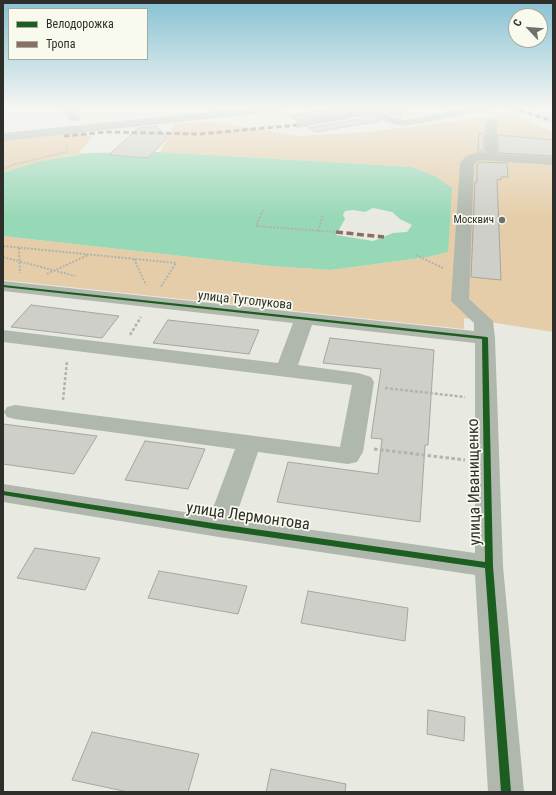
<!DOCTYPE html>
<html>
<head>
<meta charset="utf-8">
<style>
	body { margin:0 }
	#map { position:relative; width:556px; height:795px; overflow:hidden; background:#e8eae2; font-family:"Roboto Condensed",sans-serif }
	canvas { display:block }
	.frame { position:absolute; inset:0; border:4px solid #2e2f2a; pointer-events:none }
	.legend { position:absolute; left:8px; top:8px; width:140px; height:52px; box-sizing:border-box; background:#f7faec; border:1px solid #a7a99e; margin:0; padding:5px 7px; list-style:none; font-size:12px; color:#2e2f2a }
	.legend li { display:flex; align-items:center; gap:8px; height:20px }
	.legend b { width:20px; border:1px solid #a7a99e }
	.north { position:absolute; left:508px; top:8px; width:40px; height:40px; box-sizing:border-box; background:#f7faec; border:1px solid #a7a99e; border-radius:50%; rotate:296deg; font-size:11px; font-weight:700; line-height:16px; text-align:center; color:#2e2f2a }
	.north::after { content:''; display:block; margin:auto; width:14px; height:18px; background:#6f706a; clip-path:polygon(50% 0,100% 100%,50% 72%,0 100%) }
</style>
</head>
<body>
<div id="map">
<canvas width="556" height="795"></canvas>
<div class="frame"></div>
<ul class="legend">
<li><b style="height:5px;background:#1b5e20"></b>Велодорожка</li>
<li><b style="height:5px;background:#8d6e63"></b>Тропа</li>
</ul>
<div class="north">С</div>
</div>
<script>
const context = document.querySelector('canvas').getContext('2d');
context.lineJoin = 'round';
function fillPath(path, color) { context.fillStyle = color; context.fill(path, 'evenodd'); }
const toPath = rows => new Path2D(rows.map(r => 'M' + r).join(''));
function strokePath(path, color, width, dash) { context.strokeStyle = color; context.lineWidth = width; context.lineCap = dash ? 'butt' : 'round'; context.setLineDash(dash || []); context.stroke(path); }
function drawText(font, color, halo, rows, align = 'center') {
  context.font = font + ' "Roboto Condensed",sans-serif'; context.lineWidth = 3.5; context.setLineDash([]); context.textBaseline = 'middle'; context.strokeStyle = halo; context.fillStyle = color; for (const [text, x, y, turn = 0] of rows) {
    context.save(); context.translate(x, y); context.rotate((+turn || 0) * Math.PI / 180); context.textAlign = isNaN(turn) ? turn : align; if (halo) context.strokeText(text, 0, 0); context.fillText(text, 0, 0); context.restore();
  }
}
fillPath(toPath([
	[511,114,553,132,553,332,464,318,464,329,3,280,3,236,270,266,331,270,428,257,448,252,435,176,412,167,160,152,175,123,208,121,299,136,368,132],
	[78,131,92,137,79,153,90,153,67,156,3,173,3,139]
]), '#e5cda9');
fillPath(toPath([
	[160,152,412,167,435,176,452,188,448,252,428,257,331,270,270,266,3,236,3,173,41,161,90,153],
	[373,208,392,212,400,219,412,225,407,232,393,233,373,241,336,235,345,219,343,215,345,211,353,210,365,212]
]), '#97d8b6');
const building = toPath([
	[335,108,358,109,297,121,289,116,335,108],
	[386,108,401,108,402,118,386,112,388,110,386,108],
	[370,117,380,121,316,132,308,128,370,117],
	[157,126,167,138,148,158,109,155,138,128,157,126],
	[479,133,484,134,484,151,478,151,479,133],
	[498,135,553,140,553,156,498,153,498,135],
	[480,162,507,163,508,177,501,177,501,180,497,179,501,280,471,277,475,182,477,182,477,164,480,162],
	[31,305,119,316,102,338,11,327,31,305],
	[168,320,259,330,249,354,153,343,168,320],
	[330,338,434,350,428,445,425,445,420,522,277,502,288,462,378,474,382,439,371,438,381,369,323,363,330,338],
	[3,424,97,436,74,474,3,464,3,424],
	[145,441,205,449,188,489,125,480,145,441],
	[35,548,100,558,85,590,17,578,35,548],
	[159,571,247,586,238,614,148,598,159,571],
	[308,591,408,608,405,641,301,623,308,591],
	[428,710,465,717,464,741,427,734,428,710],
	[92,732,199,754,188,792,128,792,72,780,92,732],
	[271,769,346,784,345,792,266,792,271,769]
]);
fillPath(building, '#cfcfc9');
strokePath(building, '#a5a69f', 1);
strokePath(toPath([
	[3,169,16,164,67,152,66,145]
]), '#b0b4ac', 1.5, [1.5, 1]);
strokePath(toPath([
	[263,210,256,226,336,232],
	[318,231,323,215],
	[3,246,176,263,160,288],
	[19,248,20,273],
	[416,255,443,268],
	[3,257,75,276],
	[134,259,146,285],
	[47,274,88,255]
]), '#b0b4ac', 2, [2, 1.5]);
strokePath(toPath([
	[130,335,141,317],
	[385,388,465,397],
	[63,400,67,361]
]), '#b0b4ac', 2.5, [3, 2]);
strokePath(toPath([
	[374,449,465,460]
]), '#b0b4ac', 3, [3.5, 2.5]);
fillPath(toPath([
	[64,108,72,108,81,119,79,121,71,121,62,110,64,108],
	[247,108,285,108,280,111,3,141,3,133,247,108],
	[359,108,384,108,386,110,383,113,395,118,405,120,467,108,490,108,485,111,405,126,388,123,370,115,297,128,291,125,297,122,360,110,359,108],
	[491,119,497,122,497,154,553,157,553,165,480,160,474,164,469,299,493,321,495,338,503,566,524,792,488,792,475,575,219,537,3,502,3,484,210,516,235,449,15,419,7,417,4,412,7,407,15,405,340,447,352,385,3,342,3,330,278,363,293,323,3,291,3,281,474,331,474,323,451,301,460,163,466,156,479,152,485,153,485,122,491,119],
	[312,325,475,343,475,553,235,519,258,452,348,464,357,462,363,452,374,382,371,377,358,373,298,365,312,325]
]), '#b0b7ac');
strokePath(toPath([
	[511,108,553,121],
	[64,136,107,132,200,134,297,125]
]), '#8d6e63', 3, [5.5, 3]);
strokePath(toPath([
	[336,232,384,237]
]), '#8d6e63', 3.5, [7, 3.5]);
fillPath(toPath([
	[3,285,487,337,488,338,493,566,511,792,501,792,485,568,219,530,3,495,3,491,219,524,485,562,482,339,3,287,3,285]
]), '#1b5e20');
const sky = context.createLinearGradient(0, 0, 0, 219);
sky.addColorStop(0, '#87c2d4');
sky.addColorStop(0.49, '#f5f6f2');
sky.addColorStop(1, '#f5f6f200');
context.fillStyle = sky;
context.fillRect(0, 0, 556, 219);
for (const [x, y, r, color] of [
	[502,220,4,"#6f706a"]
]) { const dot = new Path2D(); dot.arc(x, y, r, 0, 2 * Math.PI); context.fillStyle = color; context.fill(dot); strokePath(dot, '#f7faec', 1.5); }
drawText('11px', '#2e2f2a', '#f7faec', [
	["Москвич",494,220]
], 'right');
drawText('13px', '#2e2f2a', '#f7faec', [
	["улица Туголукова",245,301,6]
]);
drawText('16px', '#2e2f2a', '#f7faec', [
	["улица Иванищенко",475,482,-91],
	["улица Лермонтова",248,517,8]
]);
</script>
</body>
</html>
